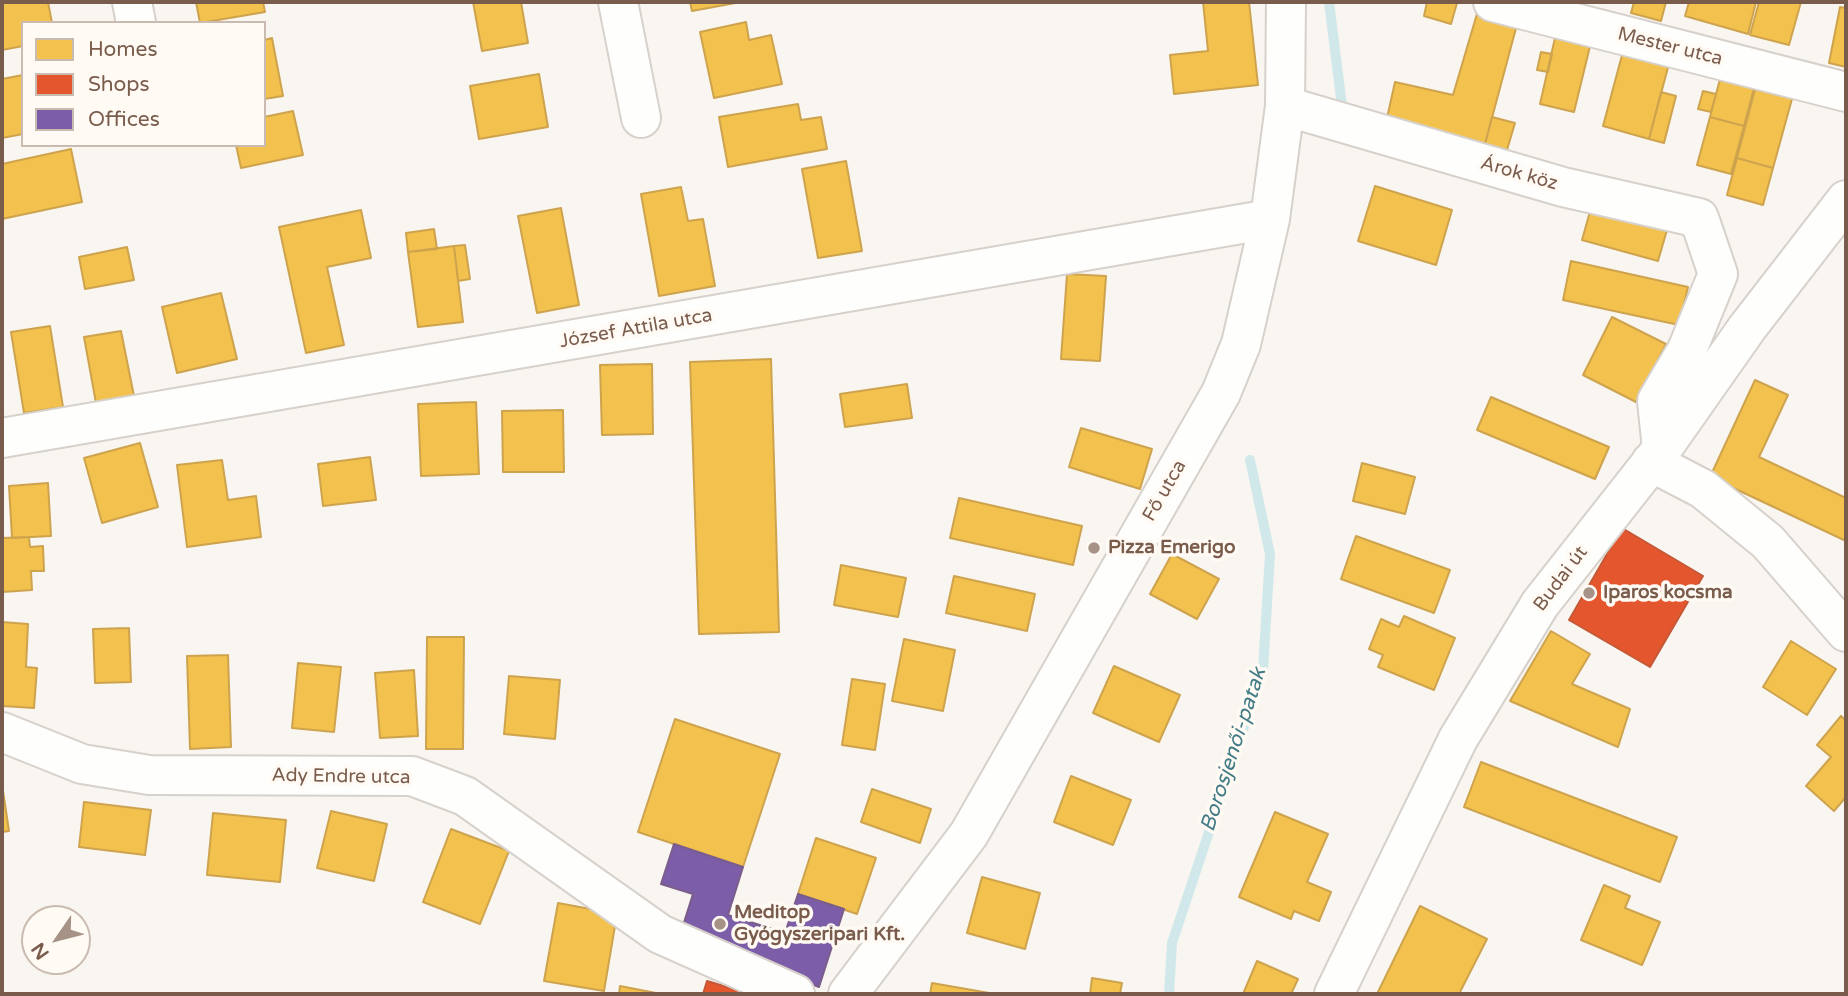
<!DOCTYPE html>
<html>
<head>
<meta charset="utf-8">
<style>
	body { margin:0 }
	#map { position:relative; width:1848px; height:996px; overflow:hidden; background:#f9f5f0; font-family:"Varela Round",sans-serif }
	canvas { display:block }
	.frame { position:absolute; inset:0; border:4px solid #7a5c4d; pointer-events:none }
	.legend { position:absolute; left:21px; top:21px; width:245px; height:126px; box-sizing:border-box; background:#fffaf3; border:2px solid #cabbb1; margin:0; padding:9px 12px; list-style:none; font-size:21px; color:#7a5c4d }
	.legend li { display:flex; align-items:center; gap:14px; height:35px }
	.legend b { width:35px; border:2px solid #cabbb1 }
	.north { position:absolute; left:21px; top:905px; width:70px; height:70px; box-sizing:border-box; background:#fffaf3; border:2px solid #cabbb1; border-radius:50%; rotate:235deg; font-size:19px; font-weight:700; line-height:28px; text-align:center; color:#7a5c4d }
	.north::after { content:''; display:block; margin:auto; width:24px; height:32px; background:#a69286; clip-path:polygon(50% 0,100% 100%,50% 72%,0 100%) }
</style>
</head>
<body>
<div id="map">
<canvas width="1848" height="996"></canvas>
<div class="frame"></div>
<ul class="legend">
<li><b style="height:19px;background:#f2c14e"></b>Homes</li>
<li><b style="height:19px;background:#e4572e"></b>Shops</li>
<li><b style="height:19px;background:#7b5ea7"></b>Offices</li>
</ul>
<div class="north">N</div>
</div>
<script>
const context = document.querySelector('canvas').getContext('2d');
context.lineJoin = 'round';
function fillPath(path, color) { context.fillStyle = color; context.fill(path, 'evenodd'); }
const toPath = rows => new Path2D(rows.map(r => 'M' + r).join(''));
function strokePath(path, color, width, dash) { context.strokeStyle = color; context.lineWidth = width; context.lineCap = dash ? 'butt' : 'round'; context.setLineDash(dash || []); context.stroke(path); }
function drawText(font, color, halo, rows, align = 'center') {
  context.font = font + ' "Varela Round",sans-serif'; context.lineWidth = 7; context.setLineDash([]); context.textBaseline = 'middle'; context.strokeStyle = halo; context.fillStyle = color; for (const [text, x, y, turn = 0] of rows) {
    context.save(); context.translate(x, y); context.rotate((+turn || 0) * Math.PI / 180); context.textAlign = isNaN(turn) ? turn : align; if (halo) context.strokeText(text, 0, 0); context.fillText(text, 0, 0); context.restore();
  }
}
const homes = toPath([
	[2,2,48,2,52,23,23,23,23,46,2,50,2,2],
	[196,2,263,2,265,12,200,23,196,2],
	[473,2,521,2,528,43,482,51,473,2],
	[690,2,741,2,692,11,690,2],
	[1203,2,1249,2,1258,85,1174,94,1170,55,1208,51,1203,2],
	[1427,2,1457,3,1451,24,1424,16,1427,2],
	[1634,2,1666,2,1661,21,1631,13,1634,2],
	[1689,2,1756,2,1748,34,1685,16,1689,2],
	[1759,2,1801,2,1789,45,1750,35,1759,2],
	[1479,7,1519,17,1485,144,1385,127,1395,82,1453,95,1479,7],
	[1840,7,1846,8,1846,67,1829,63,1840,7],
	[746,22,749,40,771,35,782,84,714,98,700,32,746,22],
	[1557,29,1592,38,1574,112,1540,104,1557,29],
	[272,38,283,96,264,99,264,40,272,38],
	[1625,44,1671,56,1649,139,1603,126,1625,44],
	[1541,52,1552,54,1548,72,1537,70,1541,52],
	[1723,68,1757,77,1744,126,1710,117,1723,68],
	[539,74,548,127,479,139,470,86,539,74],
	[23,75,23,134,2,138,2,79,23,75],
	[1758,78,1795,88,1773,168,1737,158,1758,78],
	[1703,91,1716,94,1711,112,1698,109,1703,91],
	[1661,92,1676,96,1664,143,1649,139,1661,92],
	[798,104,801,120,821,117,827,149,728,167,719,117,798,104],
	[293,111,303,155,241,168,236,145,264,145,264,117,293,111],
	[1492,117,1515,123,1507,150,1485,144,1492,117],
	[1710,117,1744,126,1731,174,1697,165,1710,117],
	[71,149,82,202,2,219,2,164,71,149],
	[1737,158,1773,168,1763,205,1727,195,1737,158],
	[846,161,862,251,818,258,802,169,846,161],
	[1375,186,1452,210,1436,265,1358,241,1375,186],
	[681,187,688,221,703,219,715,286,659,296,641,194,681,187],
	[561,208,579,305,537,313,518,216,561,208],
	[1591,208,1667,230,1658,261,1582,240,1591,208],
	[361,210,371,258,327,267,344,345,306,353,279,227,361,210],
	[434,229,437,249,408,252,406,233,434,229],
	[465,245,470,279,458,281,454,246,465,245],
	[454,246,463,322,418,327,408,252,454,246],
	[127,247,134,280,85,289,79,257,127,247],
	[1571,261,1688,287,1679,325,1563,300,1571,261],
	[1067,274,1106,276,1100,361,1061,359,1067,274],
	[221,293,237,359,177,373,162,307,221,293],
	[1612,317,1666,344,1636,402,1583,375,1612,317],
	[50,326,63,407,24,413,11,332,50,326],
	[121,331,134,396,96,403,84,337,121,331],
	[771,359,779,632,699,634,690,362,771,359],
	[652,364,653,434,602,435,600,365,652,364],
	[1755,380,1788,395,1759,457,1846,498,1846,541,1710,477,1755,380],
	[907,384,912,418,845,427,840,394,907,384],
	[1491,397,1609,447,1595,479,1477,430,1491,397],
	[476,402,479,474,421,476,418,404,476,402],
	[563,410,564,472,503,472,502,411,563,410],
	[1081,428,1152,449,1140,489,1069,467,1081,428],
	[140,443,158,507,102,523,84,458,140,443],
	[370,457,376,500,323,506,318,464,370,457],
	[222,460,228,500,256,496,261,537,187,547,177,465,222,460],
	[1362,463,1415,477,1405,514,1353,501,1362,463],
	[48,483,51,536,12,538,9,486,48,483],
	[959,498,1082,526,1073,565,950,538,959,498],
	[1356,536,1450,570,1434,613,1341,579,1356,536],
	[29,537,30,547,43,546,44,571,31,571,32,590,2,592,2,538,29,537],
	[1172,554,1219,579,1197,619,1150,594,1172,554],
	[841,565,906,578,898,617,834,605,841,565],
	[954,576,1035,594,1027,631,946,613,954,576],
	[1404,616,1455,638,1434,690,1378,667,1383,655,1369,649,1381,619,1399,627,1404,616],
	[2,622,28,624,26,667,37,668,34,708,2,706,2,622],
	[129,628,131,682,95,683,93,629,129,628],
	[1551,631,1590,654,1572,684,1630,709,1618,747,1510,701,1551,631],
	[427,637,464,637,463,749,426,749,427,637],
	[904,639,955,650,943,711,892,701,904,639],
	[1791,641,1836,669,1807,715,1763,687,1791,641],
	[228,655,231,747,190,749,187,656,228,655],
	[298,663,341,667,334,732,292,728,298,663],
	[1114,666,1180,695,1159,742,1093,713,1114,666],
	[414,670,418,736,380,738,375,673,414,670],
	[509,676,560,680,555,739,504,734,509,676],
	[852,679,885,684,875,750,842,745,852,679],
	[1841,716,1846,721,1846,797,1834,811,1806,786,1831,757,1817,745,1841,716],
	[675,719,780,754,743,867,638,832,675,719],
	[1481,762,1677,837,1660,882,1464,807,1481,762],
	[1071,776,1131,800,1113,845,1054,822,1071,776],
	[2,784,9,831,2,832,2,784],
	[872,789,931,809,920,843,861,822,872,789],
	[84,802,151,810,145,855,79,847,84,802],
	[331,811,387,824,374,881,317,868,331,811],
	[1275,812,1328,834,1307,882,1331,892,1319,921,1294,911,1291,919,1239,897,1275,812],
	[213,813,286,820,280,882,207,875,213,813],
	[451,829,509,851,480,924,423,902,451,829],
	[816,838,876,858,857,914,798,894,816,838],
	[982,877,1040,893,1025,949,967,933,982,877],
	[1604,885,1630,896,1625,908,1660,922,1642,965,1581,940,1604,885],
	[558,903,617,914,604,991,544,981,558,903],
	[1420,906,1487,939,1459,994,1377,994,1420,906],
	[1257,961,1298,979,1291,994,1243,994,1257,961],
	[1092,978,1122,983,1120,994,1090,994,1092,978],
	[932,983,995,994,930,994,932,983],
	[620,986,661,994,619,994,620,986]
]);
fillPath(homes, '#f2c14e');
strokePath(homes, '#cea34e', 2);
const shops = toPath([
	[1622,528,1703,576,1650,667,1569,620,1622,528],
	[707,981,751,994,703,994,707,981]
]);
fillPath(shops, '#e4572e');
strokePath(shops, '#c45837', 2);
const offices = toPath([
	[674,844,743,867,728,915,785,933,798,894,844,909,819,987,680,935,693,894,661,884,674,844]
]);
fillPath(offices, '#7b5ea7');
strokePath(offices, '#7b5d8c', 2);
strokePath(toPath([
	[1329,2,1342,106],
	[1169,994,1172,943,1263,670,1270,554,1250,460]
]), '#d0e8ea', 10);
const minor = toPath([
	[132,2,136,23],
	[618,2,641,118],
	[1493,2,1846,92],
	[1285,106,1563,187,1699,218,1718,274,1687,350,1657,401,1662,449],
	[2,438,1270,219],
	[1651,462,1703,489,1768,542,1846,632],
	[2,732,82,764,149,775,412,776,465,796,660,934,795,994],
	[848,994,969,834,1221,393,1241,344,1270,219,1285,106,1286,2],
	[1334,994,1458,739,1540,604,1662,449,1747,328,1846,200]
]);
strokePath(minor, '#d7d1cb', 42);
strokePath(minor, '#fefefd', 38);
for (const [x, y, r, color] of [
	[1094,548,7,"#a69286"],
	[1589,593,7,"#a69286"],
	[720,924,7,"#a69286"]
]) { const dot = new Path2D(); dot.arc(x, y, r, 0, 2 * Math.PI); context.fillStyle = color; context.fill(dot); strokePath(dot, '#fffaf3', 2.5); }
drawText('19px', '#7a5c4d', '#fffaf3', [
	["Mester utca",1670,47,14],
	["Árok köz",1519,174,16],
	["József Attila utca",636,329,-10],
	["Fő utca",1165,491,-60],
	["Budai út",1561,579,-53],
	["Ady Endre utca",341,777,1]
]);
drawText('bold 19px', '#7a5c4d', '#fffaf3', [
	["Pizza Emerigo",1108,548],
	["Iparos kocsma",1603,593],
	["Meditop",734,913],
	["Gyógyszeripari Kft.",734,935]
], 'left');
drawText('italic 21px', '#437c86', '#fffaf3', [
	["Borosjenői-patak",1234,750,-72]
]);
</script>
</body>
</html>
